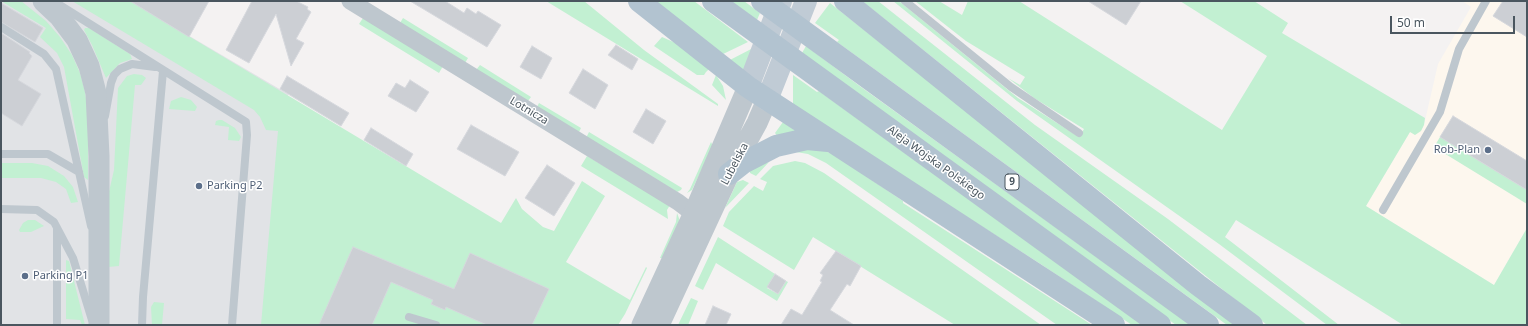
<!DOCTYPE html>
<html>
<head>
<meta charset="utf-8">
<style>
	body { margin:0 }
	#map { position:relative; width:1528px; height:326px; overflow:hidden; background:#f4f2f2; font-family:"Noto Sans",sans-serif }
	canvas { display:block }
	.frame { position:absolute; inset:0; border:2px solid #4a565f; pointer-events:none }
	.scale { position:absolute; left:1390px; top:16px; width:125px; height:18px; box-sizing:border-box; border:2px solid #4a565f; border-top:0; padding-left:5px; font-size:12px; line-height:14px; white-space:nowrap; color:#4a565f; -webkit-text-stroke:3px #fff; paint-order:stroke }
</style>
</head>
<body>
<div id="map">
<canvas width="1528" height="326"></canvas>
<div class="frame"></div>
<div class="scale">50 m</div>
</div>
<script>
const context = document.querySelector('canvas').getContext('2d');
context.lineJoin = 'round';
function fillPath(path, color) { context.fillStyle = color; context.fill(path, 'evenodd'); }
const toPath = rows => new Path2D(rows.map(r => 'M' + r).join(''));
function strokePath(path, color, width, dash) { context.strokeStyle = color; context.lineWidth = width; context.lineCap = dash ? 'butt' : 'round'; context.setLineDash(dash || []); context.stroke(path); }
function drawText(font, color, halo, rows, align = 'center') {
  context.font = font + ' "Noto Sans",sans-serif'; context.lineWidth = 3; context.setLineDash([]); context.textBaseline = 'middle'; context.strokeStyle = halo; context.fillStyle = color; for (const [text, x, y, turn = 0] of rows) {
    context.save(); context.translate(x, y); context.rotate((+turn || 0) * Math.PI / 180); context.textAlign = isNaN(turn) ? turn : align; if (halo) context.strokeText(text, 0, 0); context.fillText(text, 0, 0); context.restore();
  }
}
fillPath(toPath([
	[1462,1,1527,1,1527,228,1494,285,1366,206,1410,132,1424,125,1438,64,1471,7]
]), '#fdf7ee');
fillPath(toPath([
	[1,1,130,1,288,94,279,325,1,325]
]), '#e1e3e6');
fillPath(toPath([
	[1,1,21,1,46,21,60,37,72,55,80,73,85,92,88,113,88,180,84,177,64,67,57,53,40,37,46,28],
	[72,1,130,1,501,223,516,198,522,209,543,227,554,231,582,181,605,196,566,262,630,300,646,267,647,268,625,314,618,325,261,325,278,131,266,130,260,117,254,110],
	[546,1,584,1,644,50,718,104,718,106],
	[654,1,694,1,748,42,721,55],
	[730,1,744,1,760,13,757,20],
	[862,1,878,1,1035,125,1168,219,1307,325,1267,325],
	[893,1,899,1,1018,98,1079,137,1084,129,1034,98,1008,78,1020,85,1025,77,966,41,915,1,939,1,962,15,968,1,1019,1,1222,130,1267,56,1180,1,1254,1,1288,23,1282,33,1425,118,1424,125,1421,131,1415,135,1410,132,1366,206,1494,285,1527,228,1527,325,1403,325,1236,220,1225,237,1339,325,1327,325,1219,244,1017,101],
	[830,3,936,87,1237,325,1227,325,837,42,839,40,815,23],
	[363,18,443,66,439,73,359,24],
	[403,18,468,58,465,63,400,23],
	[85,28,89,28,130,54,132,59,120,63,106,78,92,45,84,30],
	[662,37,678,44,709,69,706,72,704,75,697,75,654,46],
	[806,46,861,87,1191,325,1176,325,922,141,802,53],
	[755,47,745,71,728,61],
	[480,65,531,97,528,101,476,70],
	[134,74,142,75,146,78,141,85,135,85,119,266,108,267,108,196,114,170,118,88,127,76],
	[716,75,723,86,726,100,712,85],
	[793,75,817,92,819,91,1143,325,1132,325,1039,263,793,106],
	[181,97,191,100,197,107,195,111,169,109,171,101],
	[539,103,581,128,579,132,537,107],
	[219,120,222,120,235,128,241,137,239,141,228,140,229,127,215,125,216,121],
	[783,122,796,131,778,137,775,133],
	[589,132,682,188,681,190,677,192,586,138],
	[1440,137,1527,190,1527,204,1434,147],
	[711,142,713,146,692,190,687,193,690,189],
	[794,148,825,151,833,154,903,201,903,203,1092,325,1057,325,826,163,808,154,796,152],
	[587,156,670,205,667,210,668,219,581,166],
	[795,161,805,163,824,173,1041,325,955,325,813,237,794,270,723,226,729,212,754,186,763,191,767,182,760,179,773,166],
	[769,162,756,176,750,173,749,168],
	[1,163,32,163,48,166,64,176,73,187,78,202,71,203,66,189,56,182,41,178,1,178],
	[743,180,749,183,725,208,737,182],
	[677,213,680,221,664,258,660,258,676,222],
	[28,220,35,220,44,226,31,232,20,232,19,230,23,223],
	[718,237,775,274,767,288,778,294,786,281,788,282,777,301,716,263,703,290,695,286],
	[66,260,69,261,85,325,82,325,80,320,66,319],
	[691,298,698,301,688,325,678,325],
	[154,302,164,303,162,325,152,325,151,307]
]), '#c2f0d2');
const building = toPath([
	[130,1,209,1,189,37,130,1],
	[252,1,296,1,308,7,307,9,311,12,296,39,304,43,291,66,276,14,249,63,226,50,252,1],
	[410,1,445,1,464,13,467,8,476,14,478,11,501,25,487,47,410,1],
	[1088,1,1141,1,1126,25,1088,1],
	[1503,1,1527,1,1527,37,1493,16,1503,1],
	[1,3,43,28,35,42,1,22,1,3],
	[1,33,30,52,29,53,32,56,18,80,41,94,22,126,1,113,1,33],
	[616,45,638,59,632,70,608,55,616,45],
	[532,46,552,58,541,79,520,67,532,46],
	[583,69,608,85,595,109,569,93,583,69],
	[287,76,349,113,341,126,280,89,287,76],
	[410,80,429,92,416,112,388,96,396,83,405,88,410,80],
	[646,109,666,121,653,144,633,132,646,109],
	[1453,116,1527,161,1527,190,1440,137,1453,116],
	[471,125,519,152,505,176,457,149,471,125],
	[371,128,413,154,406,166,364,140,371,128],
	[547,165,575,183,554,216,525,198,547,165],
	[353,247,454,289,470,253,549,289,532,325,487,325,446,307,445,310,431,304,433,300,391,282,372,325,319,325,353,247],
	[836,251,861,266,850,286,847,284,830,310,854,325,781,325,791,309,802,315,822,282,820,281,823,275,820,273,836,251],
	[775,274,786,281,778,294,767,287,775,274],
	[713,306,731,314,726,325,705,325,713,306]
]);
fillPath(building, '#cccfd4');
strokePath(building, '#d6d8dd', 1);
strokePath(toPath([
	[905,1,1011,87,1079,133],
	[58,4,246,122,247,135,232,325],
	[1,27,44,54,56,69,91,226],
	[105,116,111,83,114,75,120,69,132,64,155,67],
	[1,154,48,154,79,172],
	[1,209,37,210,54,222,73,258,92,320],
	[1383,210,1440,112,1459,49,1486,1],
	[57,228,57,325],
	[409,317,436,325],
	[142,325,143,297,163,71]
]), '#bec7ce', 8);
strokePath(toPath([
	[350,1,678,202,703,221]
]), '#bec7ce', 17);
strokePath(toPath([
	[43,1,59,16,77,40,89,66,96,93,99,156,99,325],
	[642,325,694,213,748,87],
	[659,325,729,174,757,123,767,100]
]), '#bec7ce', 21);
strokePath(toPath([
	[748,87,781,1],
	[767,100,806,1]
]), '#c0cbd5', 22);
strokePath(toPath([
	[639,1,748,87,1114,325],
	[713,1,1160,325],
	[762,1,1208,325],
	[845,1,1198,285,1252,325],
	[729,174,743,163,776,146,807,139,828,141]
]), '#b2c3d0', 22);
for (const [x, y, r, color] of [
	[1488,150,4,"#5c6f8a"],
	[199,186,4,"#5c6f8a"],
	[25,276,4,"#5c6f8a"]
]) { const dot = new Path2D(); dot.arc(x, y, r, 0, 2 * Math.PI); context.fillStyle = color; context.fill(dot); strokePath(dot, '#fff', 1.5); }
for (const [x, y, w] of [
	[1012,182,14]
]) { const box = new Path2D(); box.roundRect(x - w / 2, y - 8, w, 16, 3); context.fillStyle = '#fff'; context.fill(box); strokePath(box, '#4a565f', 1); }
drawText('bold 10px', '#4a565f', null, [
	["9",1012,182]
]);
drawText('11px', '#4a565f', '#fff', [
	["Lotnicza",529,111,31],
	["Aleja Wojska Polskiego",936,163,36],
	["Lubelska",735,164,-62]
]);
drawText('11px', '#4e5e75', '#fff', [
	["Rob-Plan",1480,150,"right"],
	["Parking P2",207,186],
	["Parking P1",33,276]
], 'left');
</script>
</body>
</html>
